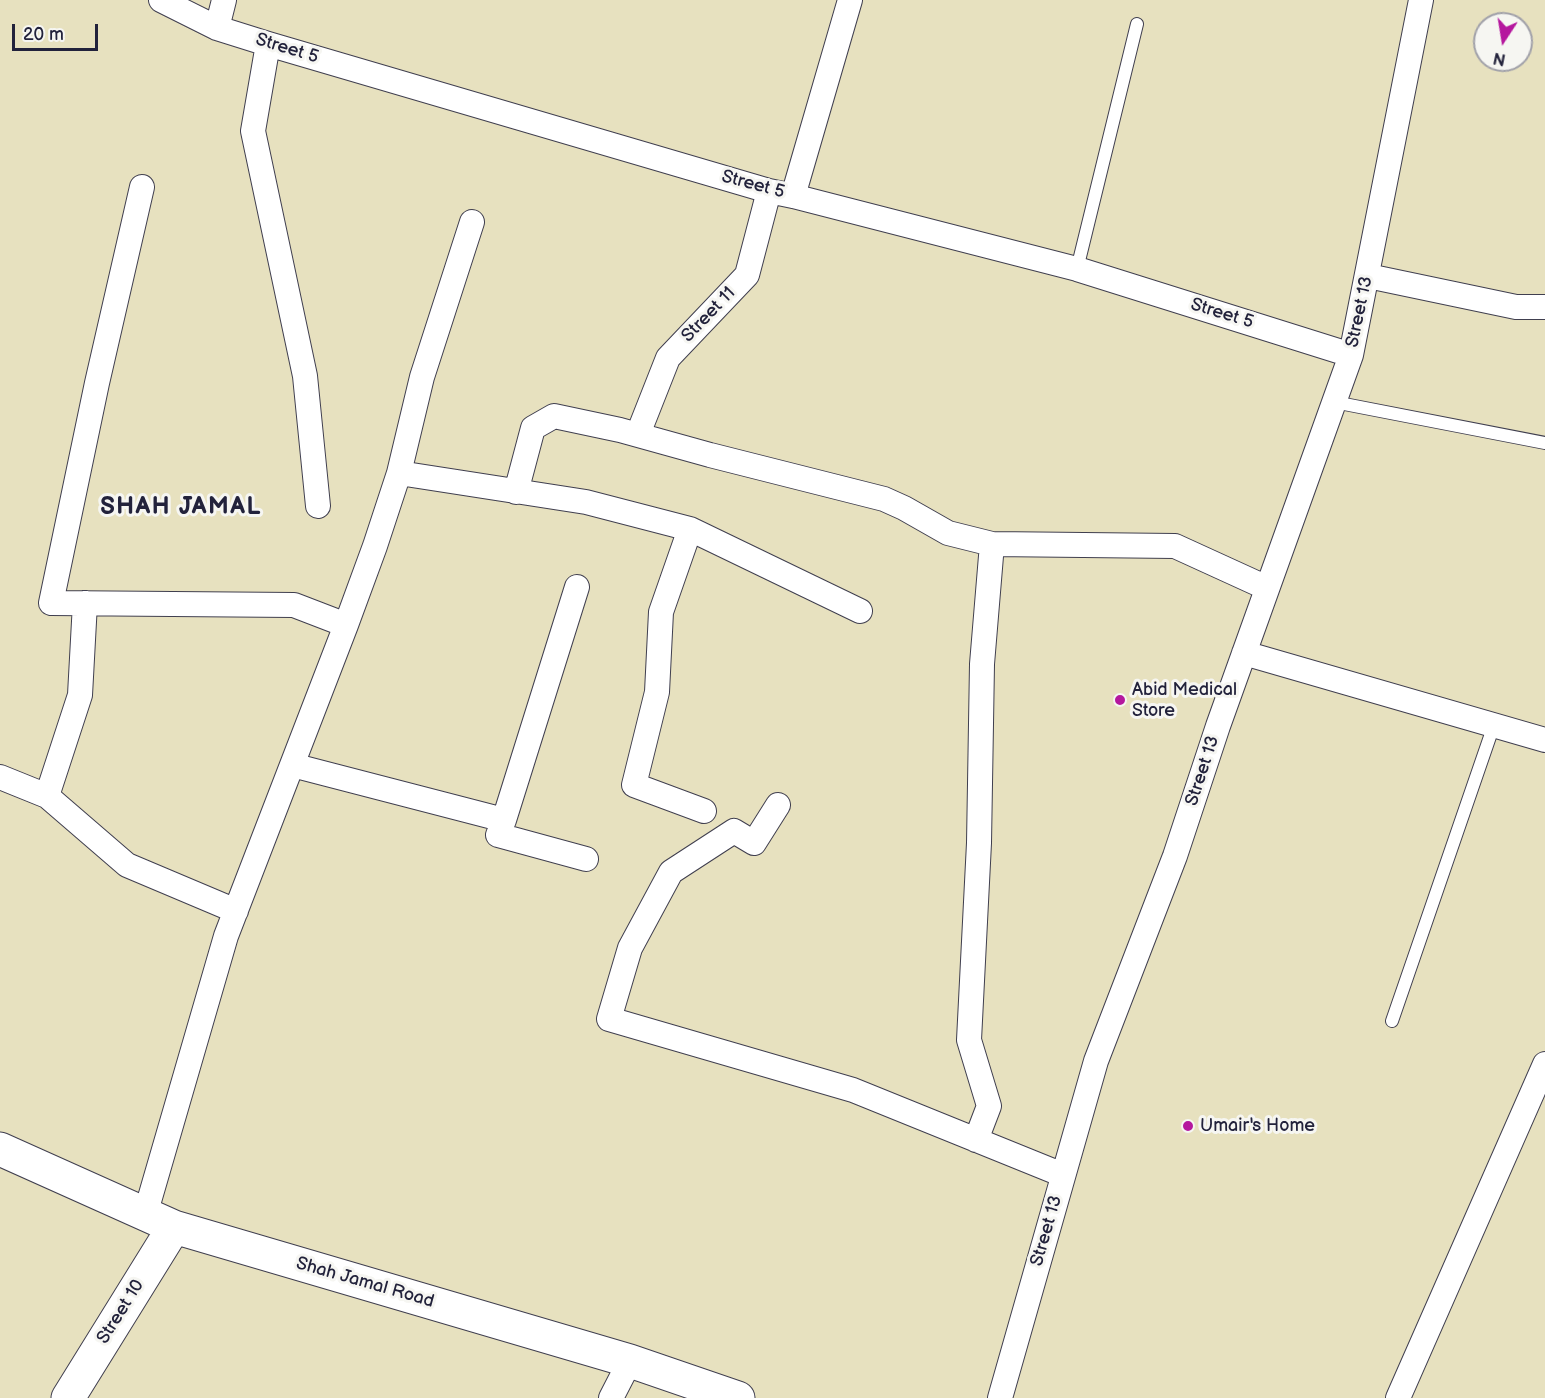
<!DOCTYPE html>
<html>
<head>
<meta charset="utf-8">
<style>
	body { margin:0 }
	#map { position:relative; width:1545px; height:1398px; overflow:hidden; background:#e7e1bf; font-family:"Balsamiq Sans",sans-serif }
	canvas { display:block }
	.north { position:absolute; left:1473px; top:12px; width:60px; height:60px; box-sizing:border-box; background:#f6f6f2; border:2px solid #a1a1a9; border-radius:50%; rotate:192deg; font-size:16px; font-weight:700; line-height:24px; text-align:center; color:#22223b }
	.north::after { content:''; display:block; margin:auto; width:21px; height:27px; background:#b5179e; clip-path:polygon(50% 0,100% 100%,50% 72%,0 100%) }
	.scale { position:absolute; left:12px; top:24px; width:86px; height:27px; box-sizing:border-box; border:3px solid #22223b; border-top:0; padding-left:8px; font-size:18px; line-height:21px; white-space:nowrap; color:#22223b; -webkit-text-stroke:4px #f6f6f2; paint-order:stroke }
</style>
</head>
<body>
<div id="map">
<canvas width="1545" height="1398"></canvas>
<div class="north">N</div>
<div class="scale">20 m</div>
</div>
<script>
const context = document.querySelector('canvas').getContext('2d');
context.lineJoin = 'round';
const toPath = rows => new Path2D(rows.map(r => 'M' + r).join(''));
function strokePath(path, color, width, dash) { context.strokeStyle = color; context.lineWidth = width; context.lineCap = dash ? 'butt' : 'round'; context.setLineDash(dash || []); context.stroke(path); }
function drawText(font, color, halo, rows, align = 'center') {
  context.font = font + ' "Balsamiq Sans",sans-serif'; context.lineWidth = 6; context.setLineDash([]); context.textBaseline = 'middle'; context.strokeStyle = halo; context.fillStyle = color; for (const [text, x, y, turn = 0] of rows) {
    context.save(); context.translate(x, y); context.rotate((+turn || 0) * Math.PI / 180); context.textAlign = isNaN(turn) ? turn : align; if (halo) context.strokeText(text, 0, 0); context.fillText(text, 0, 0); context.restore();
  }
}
const service = toPath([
	[1077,269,1137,24],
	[1334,402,1545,443],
	[1392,1021,1494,725]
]);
const minor = toPath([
	[161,0,217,28,268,44,769,191,793,196,1077,269,1351,355],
	[217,28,224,0],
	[268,44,253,131,305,376,318,506],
	[142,187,97,383,51,603,294,605,346,625],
	[793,196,850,0],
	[1368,276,1516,307,1545,307],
	[638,434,668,358,747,275,769,191],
	[399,473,422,377,472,222],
	[516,492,533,428,554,416,620,430,710,455,884,499,904,508,948,533,992,544,1175,546,1267,588],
	[690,529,661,612,657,692,634,785,704,811],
	[1244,653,1545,740],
	[292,765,504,820,498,835,586,859],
	[0,777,47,796,80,695,85,603],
	[47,796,127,865,236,911],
	[778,805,754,843,734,831,671,872,630,948,609,1019,853,1090,1063,1175],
	[504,820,577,587],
	[976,1140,989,1106,969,1040,979,843,982,664,992,544],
	[145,1215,226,936,346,625,375,546,399,473,586,502,690,529,860,611],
	[611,1398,630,1361],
	[1000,1398,1096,1061,1175,856,1218,726,1351,355,1421,0],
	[1398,1398,1545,1064]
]);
const secondary = toPath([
	[0,1149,174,1227,630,1361,738,1398],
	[68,1398,174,1227]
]);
strokePath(service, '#403f4f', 14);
strokePath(minor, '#403f4f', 26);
strokePath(secondary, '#403f4f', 35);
strokePath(service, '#fff', 12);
strokePath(minor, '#fff', 24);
strokePath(secondary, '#fff', 33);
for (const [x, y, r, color] of [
	[1120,700,6,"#b5179e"],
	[1188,1126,6,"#b5179e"]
]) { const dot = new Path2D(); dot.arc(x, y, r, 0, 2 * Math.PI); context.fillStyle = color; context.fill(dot); strokePath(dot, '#f6f6f2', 2); }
drawText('18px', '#22223b', '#f6f6f2', [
	["Street 5",287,49,17],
	["Street 5",753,185,15],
	["Street 13",1360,312,-78],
	["Street 5",1222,314,17],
	["Street 11",709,315,-46],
	["Street 13",1203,771,-72],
	["Street 13",1047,1231,-74],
	["Shah Jamal Road",365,1283,16],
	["Street 10",121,1312,-58]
]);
drawText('18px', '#22223b', '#f6f6f2', [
	["Abid Medical",1132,690],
	["Store",1132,711],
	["Umair's Home",1200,1126]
], 'left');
context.letterSpacing = '1.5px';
drawText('bold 24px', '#22223b', '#f6f6f2', [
	["SHAH JAMAL",181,508]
]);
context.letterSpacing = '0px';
</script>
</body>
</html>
